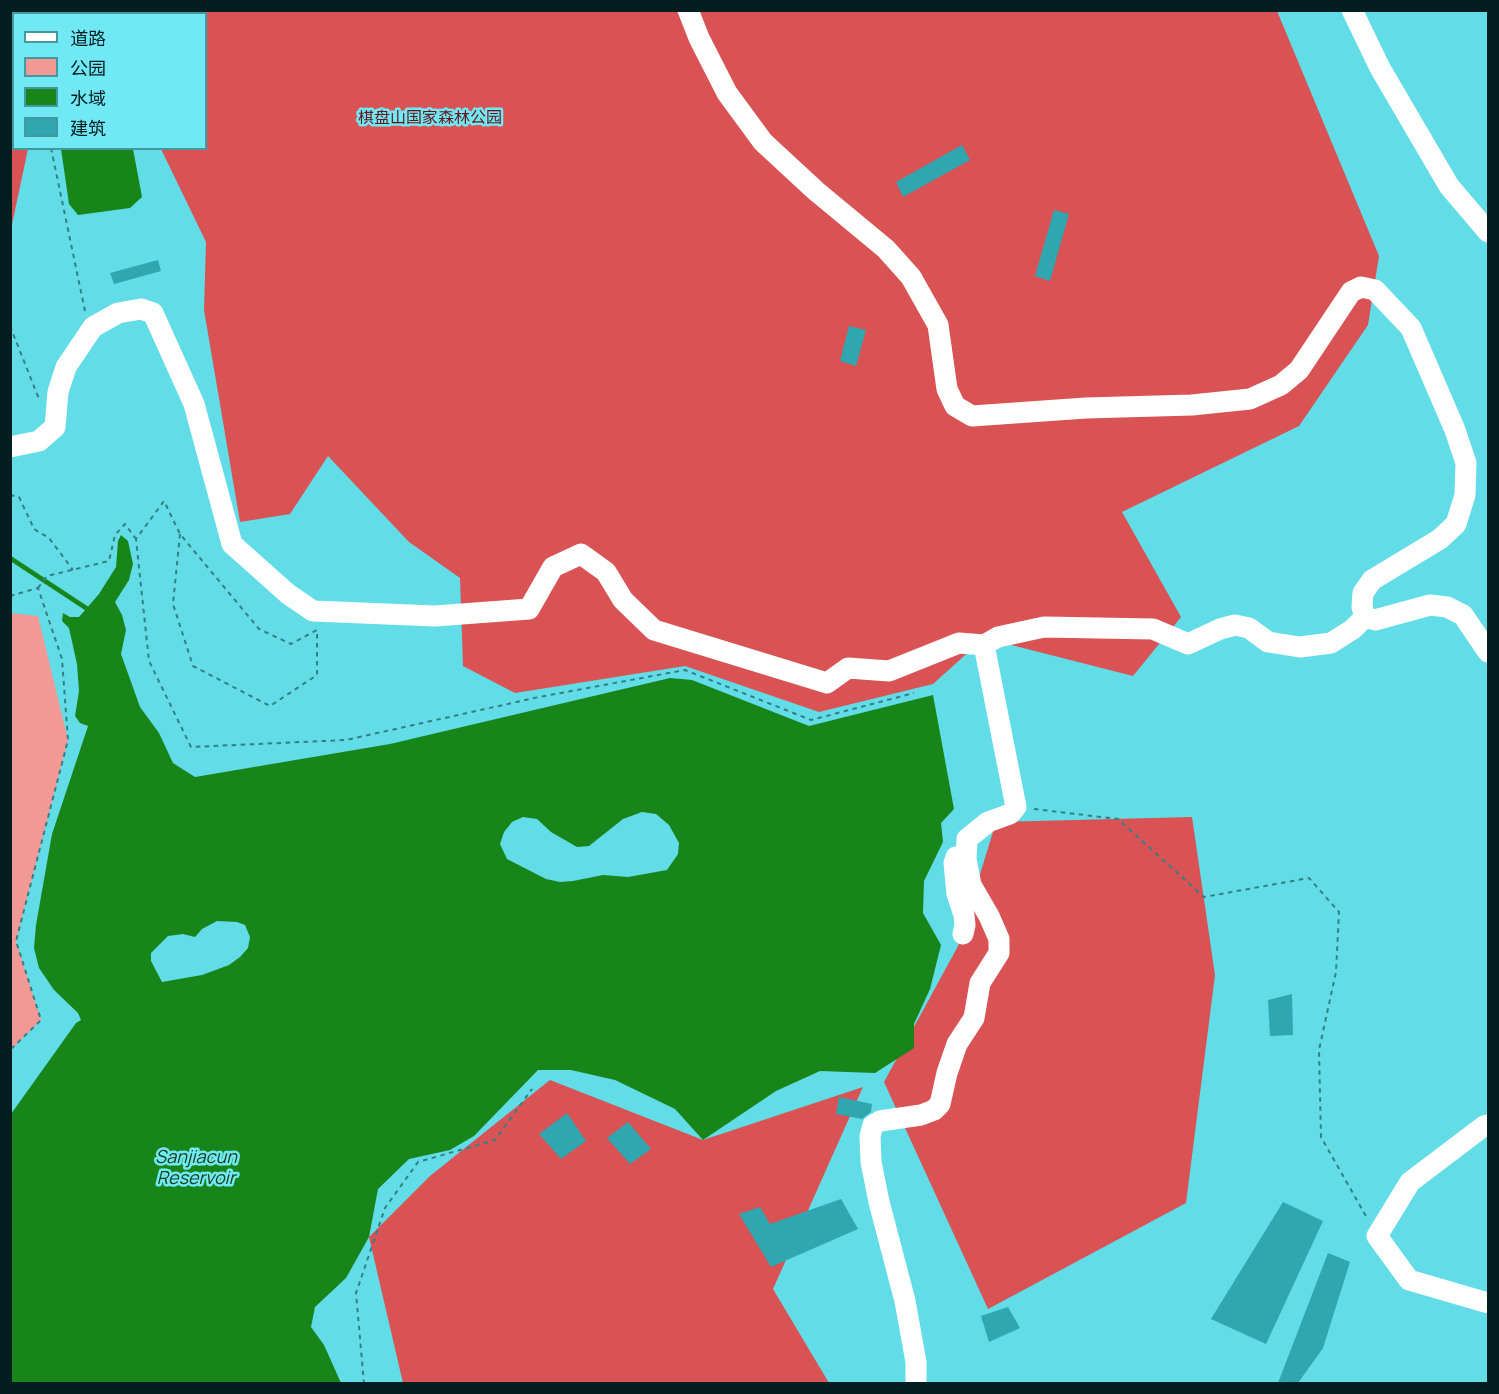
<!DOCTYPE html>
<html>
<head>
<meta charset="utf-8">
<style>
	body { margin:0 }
	#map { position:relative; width:1499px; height:1394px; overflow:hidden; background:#62dce6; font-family:Manrope,"Noto Sans SC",sans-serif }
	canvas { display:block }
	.frame { position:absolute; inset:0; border:12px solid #031e20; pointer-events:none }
	.legend { position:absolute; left:12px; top:12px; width:195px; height:138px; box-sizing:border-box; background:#70e9f4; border:2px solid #44989f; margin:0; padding:8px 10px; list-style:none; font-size:18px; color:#031e20 }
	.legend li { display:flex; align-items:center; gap:12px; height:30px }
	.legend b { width:30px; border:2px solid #44989f }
</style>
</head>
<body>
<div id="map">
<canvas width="1499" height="1394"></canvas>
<div class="frame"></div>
<ul class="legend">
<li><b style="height:8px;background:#fff"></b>道路</li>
<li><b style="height:16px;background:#f39995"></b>公园</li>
<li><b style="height:16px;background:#18851a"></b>水域</li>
<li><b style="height:16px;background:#2fa6b0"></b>建筑</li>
</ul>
</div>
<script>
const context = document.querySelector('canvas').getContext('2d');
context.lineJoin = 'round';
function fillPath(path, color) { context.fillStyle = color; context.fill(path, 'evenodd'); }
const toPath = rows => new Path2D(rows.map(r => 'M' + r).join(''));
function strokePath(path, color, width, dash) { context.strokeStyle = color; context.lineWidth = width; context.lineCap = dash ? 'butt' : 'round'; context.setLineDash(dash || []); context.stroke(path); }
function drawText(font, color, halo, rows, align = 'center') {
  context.font = font + ' Manrope,"Noto Sans SC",sans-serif'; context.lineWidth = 5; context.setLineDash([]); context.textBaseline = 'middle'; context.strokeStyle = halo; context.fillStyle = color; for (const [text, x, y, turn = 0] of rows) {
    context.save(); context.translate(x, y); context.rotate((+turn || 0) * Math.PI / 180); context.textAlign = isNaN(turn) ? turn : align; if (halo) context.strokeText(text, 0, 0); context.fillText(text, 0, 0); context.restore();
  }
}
fillPath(toPath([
	[11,613,38,616,68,740,16,941,41,1020,11,1050]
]), '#f39995');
fillPath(toPath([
	[100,11,1277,11,1379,256,1368,325,1299,426,1122,512,1181,617,1133,676,984,638,933,684,819,712,685,666,515,693,463,666,460,578,409,542,328,456,290,514,240,522,204,310,206,242,161,149,206,148,206,14,101,14],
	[11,57,14,65,14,148,28,149,11,229],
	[1192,817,1215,975,1186,1203,988,1309,884,1082,958,946,996,822],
	[550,1080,703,1140,863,1087,773,1289,829,1383,403,1383,369,1237,430,1176]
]), '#d95254');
fillPath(toPath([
	[95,10,96,13,14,14,13,16,11,11],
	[61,149,133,149,142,197,130,208,78,215,69,204],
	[121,535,128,541,133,564,129,580,115,602,122,615,126,630,121,654,140,707,159,733,173,763,195,777,390,744,670,678,692,680,809,726,933,695,954,809,941,823,943,842,924,881,923,913,941,945,930,989,914,1024,914,1048,875,1073,820,1071,776,1091,703,1140,675,1109,615,1080,571,1070,538,1070,474,1136,450,1150,409,1159,378,1189,369,1237,346,1278,315,1307,311,1327,324,1345,341,1383,11,1383,11,1114,76,1023,81,1020,78,1013,54,990,39,968,34,948,36,925,52,834,88,726,80,723,75,716,79,691,77,664,69,628,62,621,63,613,70,617,79,617,99,594,116,567,118,541],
	[642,812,656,814,669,825,679,843,678,854,667,870,628,877,603,875,573,881,560,882,546,879,507,859,500,844,504,832,512,822,523,817,537,819,551,832,577,847,589,846,623,819],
	[217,921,237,922,245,925,250,937,248,948,240,957,229,965,202,975,162,982,151,961,151,953,168,936,183,934,195,937,202,929]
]), '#18851a');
strokePath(toPath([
	[10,558,86,608]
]), '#18851a', 4.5);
fillPath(toPath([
	[962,145,970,160,903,197,896,182],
	[1054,210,1069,214,1050,281,1035,276],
	[158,260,161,271,114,284,110,273],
	[849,326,866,330,856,366,840,361],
	[1292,994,1293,1035,1270,1036,1268,1000],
	[839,1097,872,1104,871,1112,862,1119,836,1114],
	[567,1113,586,1141,561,1159,539,1134],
	[628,1122,651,1149,630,1164,607,1138],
	[841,1199,858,1229,771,1267,739,1214,760,1207,770,1224],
	[1283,1202,1323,1221,1266,1344,1211,1319],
	[1328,1253,1350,1262,1323,1348,1298,1383,1278,1383],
	[1008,1307,1020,1328,989,1342,981,1316]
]), '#2fa6b0');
strokePath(toPath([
	[10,30,14,35],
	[51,148,85,311],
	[10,326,39,399],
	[10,495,19,497,34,529,49,538,73,570],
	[180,534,173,604,193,666,270,706,317,675,317,630,291,644,259,629,180,534,164,501,136,539,149,661,191,747,346,740,539,697,685,670,811,720,914,693],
	[38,588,47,576,109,561,115,535,125,524,136,539],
	[10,596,38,588,62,659,68,740,16,941,41,1020,10,1050],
	[1034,809,1118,819,1204,897,1309,878,1339,912,1336,972,1319,1050,1321,1137,1367,1218],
	[364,1384,356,1293,385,1208,418,1162,495,1140,532,1089]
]), '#347f85', 2, [4.5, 4.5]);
strokePath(toPath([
	[688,10,699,38,727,93,763,142,816,191,886,249,911,277,938,325,947,389,955,406,972,416,1086,408,1192,405,1250,399,1281,385,1299,370,1351,292,1361,287,1375,290,1411,328,1455,430,1466,463,1465,495,1456,524,1440,539,1372,580,1363,593,1362,607,1365,617,1375,620,1430,605,1447,607,1463,615,1488,652],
	[1352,10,1380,68,1449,186,1488,232],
	[10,447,39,441,55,427,58,392,66,367,93,327,118,313,141,309,153,313,194,404,232,544,288,594,313,611,435,616,529,609,553,567,581,554,606,572,623,600,654,630,827,683,848,668,889,671,959,643,984,645,998,637,1044,627,1153,629,1188,644,1220,629,1235,625,1249,628,1268,642,1300,647,1331,643,1353,629,1365,617],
	[956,857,954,863,957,894,964,915,965,925,963,934],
	[1488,1125,1484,1126,1410,1182,1377,1236,1409,1280,1488,1303],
	[916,1384,916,1362,905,1301,879,1202,871,1162,870,1136,873,1125,880,1121,921,1115,934,1110,940,1104,947,1073,957,1044,974,1018,980,983,999,953,999,939,989,916,971,885,966,859,967,839,988,822,1010,814,1016,807,984,645]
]), '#fff', 21);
drawText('16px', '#691219', '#70e9f4', [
	["棋盘山国家森林公园",430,119]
]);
drawText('italic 18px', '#194018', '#70e9f4', [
	["Sanjiacun",196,1158],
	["Reservoir",196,1179]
]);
</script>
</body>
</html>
